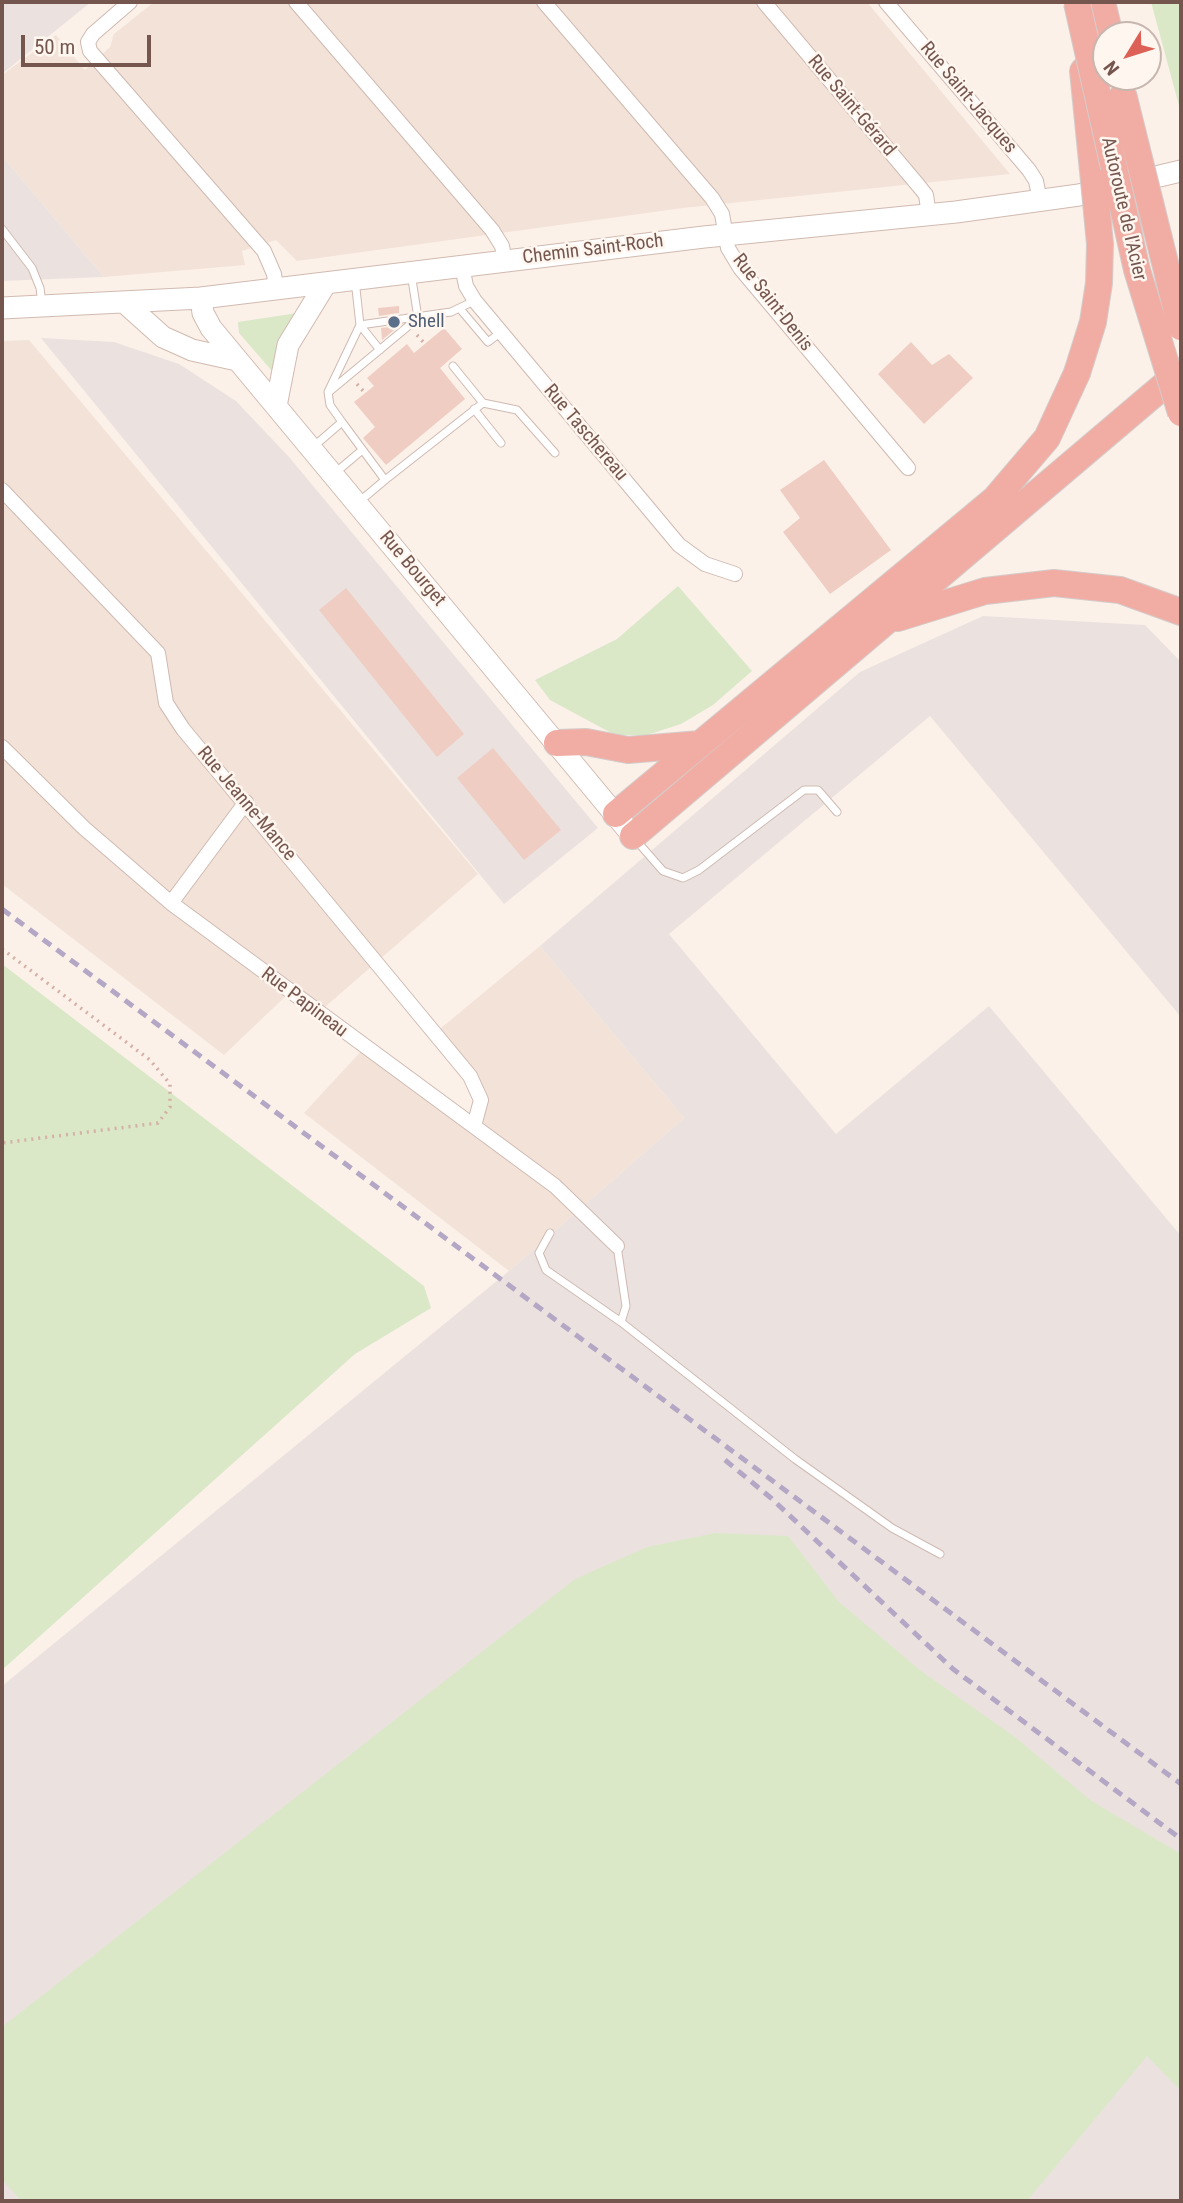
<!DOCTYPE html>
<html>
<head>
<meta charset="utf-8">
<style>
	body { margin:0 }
	#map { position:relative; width:1183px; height:2203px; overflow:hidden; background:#fbf1e9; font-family:"Roboto Condensed",sans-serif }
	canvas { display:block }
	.frame { position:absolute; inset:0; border:4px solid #74564e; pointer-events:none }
	.north { position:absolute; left:1092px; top:21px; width:70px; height:70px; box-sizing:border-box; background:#fef6ef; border:2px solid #c7b6af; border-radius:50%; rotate:232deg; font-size:19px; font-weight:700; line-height:28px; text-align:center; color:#74564e }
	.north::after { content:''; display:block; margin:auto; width:24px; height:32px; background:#dd6056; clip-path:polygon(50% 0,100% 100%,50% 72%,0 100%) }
	.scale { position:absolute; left:21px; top:35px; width:130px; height:32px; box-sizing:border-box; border:4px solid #74564e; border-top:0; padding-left:9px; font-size:21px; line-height:24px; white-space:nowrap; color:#74564e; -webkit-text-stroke:5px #fef6ef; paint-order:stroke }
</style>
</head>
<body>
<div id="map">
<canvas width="1183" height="2203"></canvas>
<div class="frame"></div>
<div class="north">N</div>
<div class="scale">50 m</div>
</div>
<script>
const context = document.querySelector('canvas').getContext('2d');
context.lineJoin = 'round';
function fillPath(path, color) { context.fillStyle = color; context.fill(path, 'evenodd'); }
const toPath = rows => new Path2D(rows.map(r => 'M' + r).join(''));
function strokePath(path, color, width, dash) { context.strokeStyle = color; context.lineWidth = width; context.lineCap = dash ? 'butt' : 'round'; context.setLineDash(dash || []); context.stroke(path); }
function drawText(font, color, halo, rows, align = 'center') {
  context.font = font + ' "Roboto Condensed",sans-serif'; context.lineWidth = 5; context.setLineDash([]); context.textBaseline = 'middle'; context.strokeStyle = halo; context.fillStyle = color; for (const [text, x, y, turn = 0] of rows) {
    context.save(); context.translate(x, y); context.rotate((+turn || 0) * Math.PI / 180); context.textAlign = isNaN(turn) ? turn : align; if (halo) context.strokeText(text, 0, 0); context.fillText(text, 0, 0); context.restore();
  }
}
fillPath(toPath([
	[154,2,867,2,1010,174,683,208,297,261,276,240,242,251,245,265,104,277,2,156,2,75,56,35,85,70,110,47,114,34],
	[29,340,478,874,318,1013,290,992,224,1055,2,884,2,341],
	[540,946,684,1118,509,1271,304,1113,364,1048,475,1125,481,1093,435,1033]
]), '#f3e2d8');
fillPath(toPath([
	[2,2,91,2,2,74],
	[2,156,104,277,2,281],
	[41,338,114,342,179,364,236,401,289,457,598,828,504,904],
	[983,616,1145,625,1181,662,1181,1017,930,716,669,934,836,1134,989,1006,1181,1236,1181,2201,2,2201,2,1686,509,1271,684,1118,540,946,860,672]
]), '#ebe2df');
fillPath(toPath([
	[1151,2,1181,2,1181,113],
	[297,313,272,371,239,333,238,322],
	[678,586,752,671,713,705,681,724,647,735,615,735,550,700,535,680,617,639],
	[2,964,424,1286,431,1308,355,1354,2,1670],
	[715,1533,788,1536,839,1602,921,1671,1015,1737,1090,1800,1181,1854,1181,2091,1147,2056,1027,2201,21,2201,2,2179,2,2027,575,1579,647,1547]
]), '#dae8c8');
fillPath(toPath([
	[399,306,399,313,379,316,378,308],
	[399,326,382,340,381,328],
	[444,328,462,349,440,368,465,399,386,465,363,438,375,427,354,402,374,386,367,378,407,344,414,353],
	[911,342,932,365,949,354,973,378,924,424,878,374],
	[824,460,891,550,830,594,783,532,800,518,780,490],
	[346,588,464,734,437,757,319,610],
	[493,748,561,830,524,860,457,778]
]), '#efcdc2');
const lane = toPath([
	[2,229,32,268,40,288,42,304],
	[355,280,360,325,380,350],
	[461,310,488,342,501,332],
	[330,391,418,318,411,273],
	[483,403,517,410,555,453],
	[474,409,501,443],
	[342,422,385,480,360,501],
	[313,447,342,422,330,405,328,392,360,325,451,312,474,301],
	[335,473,361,451],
	[385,480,483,403,453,366],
	[635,839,663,871,683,878,699,870,804,790,818,790,837,812],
	[550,1233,539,1253,546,1270,621,1322,795,1459,892,1528,940,1554],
	[617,1246,626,1306,621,1322]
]);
const street = toPath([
	[130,2,93,34,88,42,90,51,264,251,274,274,276,288],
	[296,2,492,230,502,246,505,261],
	[544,2,712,198,722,214,728,248,740,268,908,468],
	[764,2,918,185,926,195,929,215],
	[886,2,1029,170,1036,181,1040,201],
	[462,266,466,286,475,301,679,545,705,564,735,574],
	[2,490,158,653,166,703,183,729,470,1076,481,1100,474,1126],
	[2,747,84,828,171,903,555,1186,617,1246],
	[171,903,246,802]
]);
const secondary = toPath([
	[201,298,203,313,211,328,633,836],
	[125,303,163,337,192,350,237,360],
	[2,308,201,298,704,237,956,212,1079,195,1181,171],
	[276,406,288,345,326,283]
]);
const highway = toPath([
	[1102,2,1110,35],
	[1083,71,1094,181],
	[898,618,985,591,1054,583,1120,590,1181,612],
	[557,743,586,742,628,750,700,744],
	[616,814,995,499,1047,438,1077,373],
	[633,836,1181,371]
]);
strokePath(lane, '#cfbab2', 9);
strokePath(street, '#cfbab2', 16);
strokePath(secondary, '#d1bab0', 23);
strokePath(highway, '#d5ccca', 28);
strokePath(toPath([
	[417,335,425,344],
	[357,384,365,393],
	[2,949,150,1060,170,1084,170,1107,158,1123,2,1143]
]), '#d4b0a5', 3.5, [2, 5]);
strokePath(lane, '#fff', 7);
strokePath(street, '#fff', 14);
strokePath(secondary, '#fff', 21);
strokePath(highway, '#f1ada4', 26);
strokePath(toPath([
	[2,909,1181,1784],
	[725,1460,771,1498,953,1669,1181,1839]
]), '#b3a7c5', 5, [10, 7]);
const highwayBridge = toPath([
	[1077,3,1137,270,1181,413],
	[1123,94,1181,327],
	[1077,373,1093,322,1099,283,1100,244,1094,181]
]);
strokePath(highwayBridge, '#d5ccca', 28, []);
strokePath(highwayBridge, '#f1ada4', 26);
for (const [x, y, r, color] of [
	[394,322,7,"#5c6f8a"]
]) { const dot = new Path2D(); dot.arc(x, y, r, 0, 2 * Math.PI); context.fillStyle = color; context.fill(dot); strokePath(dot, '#fef6ef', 2.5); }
drawText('19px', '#74564e', '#fef6ef', [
	["Rue Saint-Jacques",968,98,50],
	["Rue Saint-Gérard",851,106,50],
	["Autoroute de l'Acier",1123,209,77],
	["Chemin Saint-Roch",593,250,-7],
	["Rue Saint-Denis",772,303,52],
	["Rue Taschereau",585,433,50],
	["Rue Bourget",412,569,50],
	["Rue Jeanne-Mance",246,804,50],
	["Rue Papineau",304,1003,37]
]);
drawText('19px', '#4e5e75', '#fef6ef', [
	["Shell",408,322]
], 'left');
</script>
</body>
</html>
